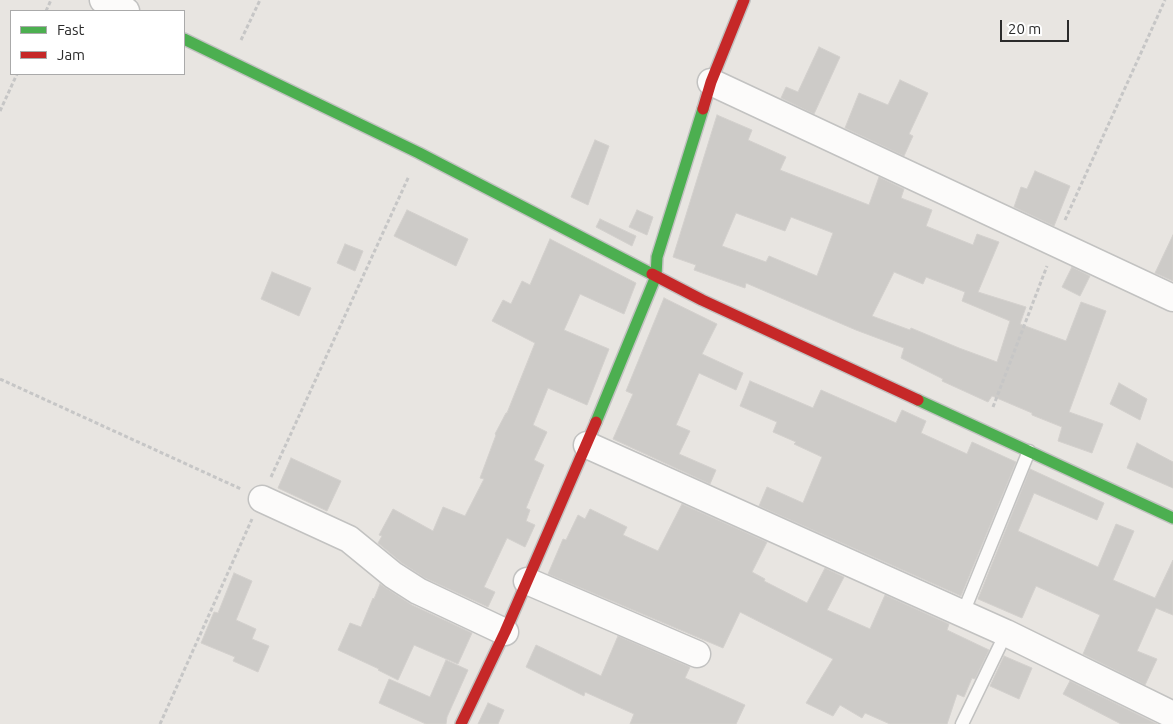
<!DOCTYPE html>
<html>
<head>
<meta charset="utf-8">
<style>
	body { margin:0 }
	#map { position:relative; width:1173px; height:724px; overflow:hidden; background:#e8e5e1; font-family:Ubuntu,sans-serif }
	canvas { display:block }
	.legend { position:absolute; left:10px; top:10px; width:175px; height:65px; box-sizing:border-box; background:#fff; border:1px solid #aaa; margin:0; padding:6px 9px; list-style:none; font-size:15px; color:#2b2b2b }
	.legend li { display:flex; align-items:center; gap:10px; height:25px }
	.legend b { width:25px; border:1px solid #aaa }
	.scale { position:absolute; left:1000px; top:20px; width:69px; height:22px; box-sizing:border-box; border:2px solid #2b2b2b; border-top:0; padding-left:6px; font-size:15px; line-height:18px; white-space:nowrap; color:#2b2b2b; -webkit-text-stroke:4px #fff; paint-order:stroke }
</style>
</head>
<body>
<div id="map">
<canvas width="1173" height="724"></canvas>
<ul class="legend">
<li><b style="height:6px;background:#4caf50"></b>Fast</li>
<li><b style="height:6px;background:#c62828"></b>Jam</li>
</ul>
<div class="scale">20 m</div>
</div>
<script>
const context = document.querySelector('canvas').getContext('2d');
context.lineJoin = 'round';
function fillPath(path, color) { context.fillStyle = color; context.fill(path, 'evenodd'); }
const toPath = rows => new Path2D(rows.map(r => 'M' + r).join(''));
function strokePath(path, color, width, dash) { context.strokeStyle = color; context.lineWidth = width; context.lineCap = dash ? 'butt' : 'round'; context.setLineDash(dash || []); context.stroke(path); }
const building = toPath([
	[819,47,840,57,814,114,781,98,786,87,798,92,819,47],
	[900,80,928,93,909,134,913,136,904,156,845,128,859,93,888,105,900,80],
	[717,115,752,130,748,140,786,157,780,170,869,205,879,177,904,189,901,198,932,210,926,226,973,245,977,234,999,242,978,292,1026,307,1020,324,1066,341,1081,302,1106,311,1069,412,1103,424,1092,453,1058,441,1062,427,1032,415,1032,413,992,396,988,402,942,381,943,379,901,358,904,348,856,330,746,283,745,288,694,270,696,265,673,257,717,115],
	[736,213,785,231,791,217,833,233,817,276,769,256,766,262,722,246,736,213],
	[894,272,923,284,926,277,965,292,962,301,1010,321,997,362,959,348,911,328,910,330,872,316,894,272],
	[595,140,609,146,588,205,571,197,595,140],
	[1035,171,1070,186,1054,226,1014,207,1021,187,1027,189,1035,171],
	[407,210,468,239,456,266,394,236,407,210],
	[637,210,653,217,647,235,629,227,637,210],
	[600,219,636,236,632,246,596,227,600,219],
	[1173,235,1173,281,1155,273,1173,235],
	[550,239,636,283,624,314,580,294,564,330,609,349,587,405,548,388,533,425,547,432,534,460,544,465,526,508,530,510,526,521,535,525,525,547,507,538,484,587,495,592,488,607,425,578,402,563,378,543,382,536,379,535,393,509,433,531,443,507,465,516,484,479,480,478,496,435,495,434,506,413,507,413,535,343,492,321,503,300,511,304,522,281,530,285,550,239],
	[345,244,363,251,355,271,337,263,345,244],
	[1072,267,1090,276,1080,296,1062,287,1072,267],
	[272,272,311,288,299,316,261,299,272,272],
	[664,298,717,324,702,354,743,373,736,390,699,373,676,425,690,431,679,454,716,470,710,484,613,439,633,394,626,391,664,298],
	[750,381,813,408,821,390,896,423,902,410,926,421,921,433,967,454,972,442,1016,462,961,596,759,506,767,487,803,503,822,457,794,444,796,442,773,432,777,422,740,406,750,381],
	[1119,383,1147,399,1140,420,1110,404,1119,383],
	[1137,443,1173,462,1173,488,1127,468,1137,443],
	[291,458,341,481,327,511,278,488,291,458],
	[1030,469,1104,503,1097,520,1034,493,1018,531,1098,567,1116,524,1134,531,1113,580,1155,598,1173,560,1173,615,1156,608,1137,651,1157,659,1145,685,1083,654,1100,615,1036,586,1022,618,978,599,1030,469],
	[682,504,767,542,752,572,765,579,764,581,807,603,825,568,844,577,827,610,870,629,885,595,949,624,947,630,989,650,975,679,972,678,964,697,957,694,947,724,890,724,865,713,862,718,840,705,833,716,806,703,833,659,740,612,723,648,548,574,563,539,566,540,578,515,585,519,590,509,627,527,623,535,658,551,682,504],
	[234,573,252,581,236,620,256,629,252,639,269,646,258,672,233,661,235,657,201,643,214,612,218,613,234,573],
	[380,584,412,605,472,633,458,664,414,645,398,680,378,670,379,669,338,650,350,623,361,627,373,598,374,599,380,584],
	[618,636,690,667,685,678,745,705,736,724,630,724,634,714,585,692,584,696,526,667,536,645,601,676,618,636],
	[1004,656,1032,668,1019,699,990,686,1004,656],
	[446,660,468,670,447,717,446,724,426,724,379,703,389,679,430,697,446,660],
	[1070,681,1157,724,1121,724,1063,694,1070,681],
	[488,703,504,710,498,724,478,724,488,703]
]);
fillPath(building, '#cdcbc8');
strokePath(building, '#d3d0cd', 1);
const lane = toPath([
	[963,613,1029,451],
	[962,724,1006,633]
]);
const street = toPath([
	[103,0,126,11],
	[711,82,1173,298],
	[587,445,1006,633,1173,715],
	[262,499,349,539,393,575,418,591,505,632],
	[527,581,697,654]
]);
const fast = toPath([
	[184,39,419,153,652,274],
	[918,400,1173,518],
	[596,422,656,276,657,257,703,109]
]);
const jam = toPath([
	[703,109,711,82,744,0],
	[652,274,702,300,918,400],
	[461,724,505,632,596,422]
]);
strokePath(lane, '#c2c2c1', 15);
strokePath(street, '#c2c2c1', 29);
strokePath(fast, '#c2c2c1', 14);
strokePath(jam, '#c2c2c1', 14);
strokePath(toPath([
	[46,11,51,0],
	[241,40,260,0],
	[0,111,17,74],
	[1065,220,1165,0],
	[0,379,241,489],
	[993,407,1047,266],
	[271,477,409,176],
	[160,724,252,519]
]), '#c6c6c6', 3, [4, 2.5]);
strokePath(lane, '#fcfbfa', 12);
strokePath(street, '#fcfbfa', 26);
strokePath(fast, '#4caf50', 11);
strokePath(jam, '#c62828', 11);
</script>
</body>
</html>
